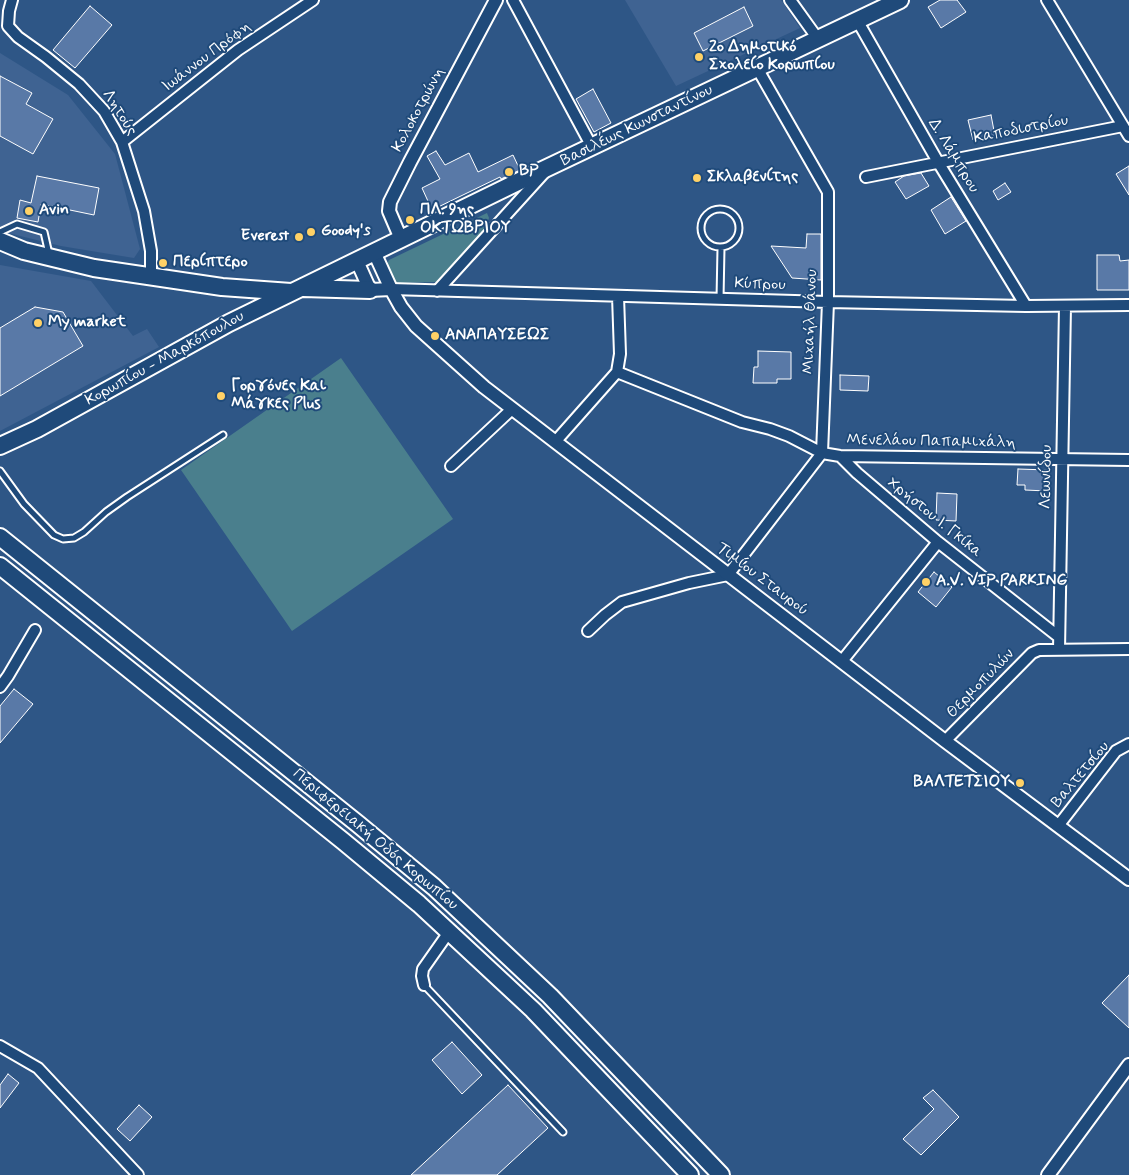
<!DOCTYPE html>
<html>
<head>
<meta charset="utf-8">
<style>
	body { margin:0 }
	canvas { display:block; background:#2e5686 }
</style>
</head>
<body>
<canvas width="1129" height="1175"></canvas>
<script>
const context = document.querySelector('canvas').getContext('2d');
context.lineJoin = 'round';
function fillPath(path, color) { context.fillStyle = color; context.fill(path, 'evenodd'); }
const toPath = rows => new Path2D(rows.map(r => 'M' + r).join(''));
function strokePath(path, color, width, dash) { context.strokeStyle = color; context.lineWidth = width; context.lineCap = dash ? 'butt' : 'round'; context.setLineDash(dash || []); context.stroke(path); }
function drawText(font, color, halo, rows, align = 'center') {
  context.font = font + ' Mynerve,sans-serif'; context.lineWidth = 4; context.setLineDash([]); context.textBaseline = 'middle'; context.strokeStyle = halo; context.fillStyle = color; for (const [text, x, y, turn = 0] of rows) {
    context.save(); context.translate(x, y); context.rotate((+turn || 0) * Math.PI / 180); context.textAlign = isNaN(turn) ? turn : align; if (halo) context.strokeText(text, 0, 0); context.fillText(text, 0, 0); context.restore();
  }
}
fillPath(toPath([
	[625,0,781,0,800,28,676,86],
	[0,53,68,95,115,154,140,249,134,258,61,246,0,231],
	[0,265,91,281,133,336,147,329,159,347,0,431]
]), '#3f6392');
fillPath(toPath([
	[487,213,489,218,483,233,436,282,395,283,386,266,389,260],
	[341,358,453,519,292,631,181,470]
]), '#4a7f8d');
const building = toPath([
	[940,0,957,0,966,12,941,28,928,7,940,0],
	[90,6,112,25,75,68,53,50,90,6],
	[744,7,753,26,703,51,694,33,744,7],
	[0,76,32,93,26,104,53,119,33,154,0,136,0,76],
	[593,89,611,123,594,132,576,99,593,89],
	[991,115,995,136,973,140,968,120,991,115],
	[436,151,445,165,469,153,478,172,513,155,520,170,501,179,500,177,432,210,422,188,440,179,427,156,436,151],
	[1129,166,1129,195,1116,174,1129,166],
	[921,173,929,186,906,199,895,182,904,176,921,173],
	[37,176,99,188,94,215,41,204,38,222,17,218,20,200,31,203,37,176],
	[1005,183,1011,192,998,200,993,191,1005,183],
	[951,197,966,221,945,234,931,210,951,197],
	[807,234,821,234,821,280,792,278,771,246,806,248,807,234],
	[1097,255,1119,255,1120,261,1129,260,1129,290,1097,290,1097,255],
	[35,307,63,312,83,346,0,396,0,328,35,307],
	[758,351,791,352,791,379,777,379,777,383,753,383,754,367,758,367,758,351],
	[840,375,869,376,868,391,840,390,840,375],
	[1018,469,1048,470,1047,491,1025,490,1025,485,1017,485,1018,469],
	[937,493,957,494,956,521,936,520,937,493],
	[934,572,952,587,936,607,918,592,934,572],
	[14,689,33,704,0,743,0,706,14,689],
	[1129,975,1129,1028,1102,1003,1129,975],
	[452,1042,482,1075,462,1094,432,1060,452,1042],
	[8,1074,19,1083,0,1108,0,1085,8,1074],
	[508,1085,548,1128,497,1175,411,1175,508,1085],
	[933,1090,959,1117,921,1155,903,1139,934,1109,923,1098,933,1090],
	[139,1105,152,1117,130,1141,117,1129,139,1105]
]);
fillPath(building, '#5979a7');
strokePath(building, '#fff', 1);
const service = toPath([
	'701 228a19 19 0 1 1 38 0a19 19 0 1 1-38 0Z',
	[0,232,17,224,44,232,49,254],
	[720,299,721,248],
	[0,471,24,504,54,535,63,539,74,538,84,532,106,512,127,497,223,435],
	[424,985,563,1132]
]);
const minor = toPath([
	[12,0,9,11,8,26,18,37,46,57,79,84,104,111,122,142,144,211,151,251,151,278],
	[513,0,592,147],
	[790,0,818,39],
	[1047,0,1129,136],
	[857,20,938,162,1026,306],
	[757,68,828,192,828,302,822,453],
	[122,142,238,50,313,0],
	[866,177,1123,126],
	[391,289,828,302,1026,306,1129,305],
	[437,291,544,173],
	[617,372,742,422,770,429,789,436,822,453,840,456,1129,460],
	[555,442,617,372,620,354,618,296],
	[840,456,857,473,938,542,1059,637],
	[451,466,512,409],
	[588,631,605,615,622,602,689,583,728,575,822,453],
	[1059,650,1065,306],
	[842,661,938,542],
	[0,687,8,676,35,630],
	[945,741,1032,653,1039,650,1129,649],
	[1058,826,1116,751,1129,744],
	[424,985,422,976,423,969,449,932],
	[0,1046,38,1068,138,1175]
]);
const tertiary = toPath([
	[401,239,389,211,390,202,410,162,496,0],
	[374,252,391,289,401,307,416,326,484,387,945,741,1129,879],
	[357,261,370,290,391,289],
	[1048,1175,1129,1065]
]);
const primary = toPath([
	[0,241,24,251,94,268,222,287,291,292],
	[303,288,370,290],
	[0,446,37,429,229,323,530,176,900,0],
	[0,537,358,824,434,887,550,996,721,1175],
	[0,566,343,841,419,904,533,1010,690,1175]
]);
strokePath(service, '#fff', 9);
strokePath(minor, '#fff', 14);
strokePath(tertiary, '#fff', 16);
strokePath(primary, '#fff', 20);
strokePath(service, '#1f4a7a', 5);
strokePath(minor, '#1f4a7a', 10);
strokePath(tertiary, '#1f4a7a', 12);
strokePath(primary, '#1f4a7a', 16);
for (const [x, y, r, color] of [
	[699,57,5,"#ffd166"],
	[509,172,5,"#ffd166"],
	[697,178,5,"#ffd166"],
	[29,211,5,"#ffd166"],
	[410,220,5,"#ffd166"],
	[311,232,5,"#ffd166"],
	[299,237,5,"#ffd166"],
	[163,263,5,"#ffd166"],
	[38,323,5,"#ffd166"],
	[435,336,5,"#ffd166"],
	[221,396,5,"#ffd166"],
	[926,582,5,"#ffd166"],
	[1020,783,5,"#ffd166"]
]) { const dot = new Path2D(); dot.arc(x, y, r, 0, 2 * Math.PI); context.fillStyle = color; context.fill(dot); strokePath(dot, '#1f4a7a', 2); }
drawText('bold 16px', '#fff', '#1f4a7a', [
	["2ο Δημοτικό",709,48],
	["Σχολείο Κορωπίου",709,66],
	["BP",519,172],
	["Σκλαβενίτης",707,178],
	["Avin",39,211],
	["ΠΛ. 9ης",420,211],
	["ΟΚΤΩΒΡΙΟΥ",420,229],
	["Goody's",321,232],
	["Everest",289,237,"right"],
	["Περίπτερο",173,263],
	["My market",48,323],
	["ΑΝΑΠΑΥΣΕΩΣ",445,336],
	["Γοργόνες Και",231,387],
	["Μάγκες Plus",231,405],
	["A.V. VIP PARKING",936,582],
	["ΒΑΛΤΕΤΣΙΟΥ",1010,783,"right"]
], 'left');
drawText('16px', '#fff', '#1f4a7a', [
	["Ιωάννου Πρόφη",207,57,-37],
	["Κολοκοτρώνη",419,110,-62],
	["Λητούς",119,113,57],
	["Βασιλέως Κωνσταντίνου",637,126,-26],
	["Καποδιστρίου",1021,130,-11],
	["Δ. Λάμπρου",953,156,59],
	["Κύπρου",760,285,2],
	["Μιχαήλ Θάνου",811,322,-88],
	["Κορωπίου - Μαρκόπουλου",165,359,-29],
	["Μενελάου Παπαμιχάλη",931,442,1],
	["Λεωνίδου",1047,477,-89],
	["Χρήστου Ι. Γκίκα",934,518,39],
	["Τιμίου Σταυρού",762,580,37],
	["Θερμοπυλών",981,684,-46],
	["Βαλτετσίου",1081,775,-50],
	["Περιφερειακή Οδός Κορωπίου",375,840,40]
]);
</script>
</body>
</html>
